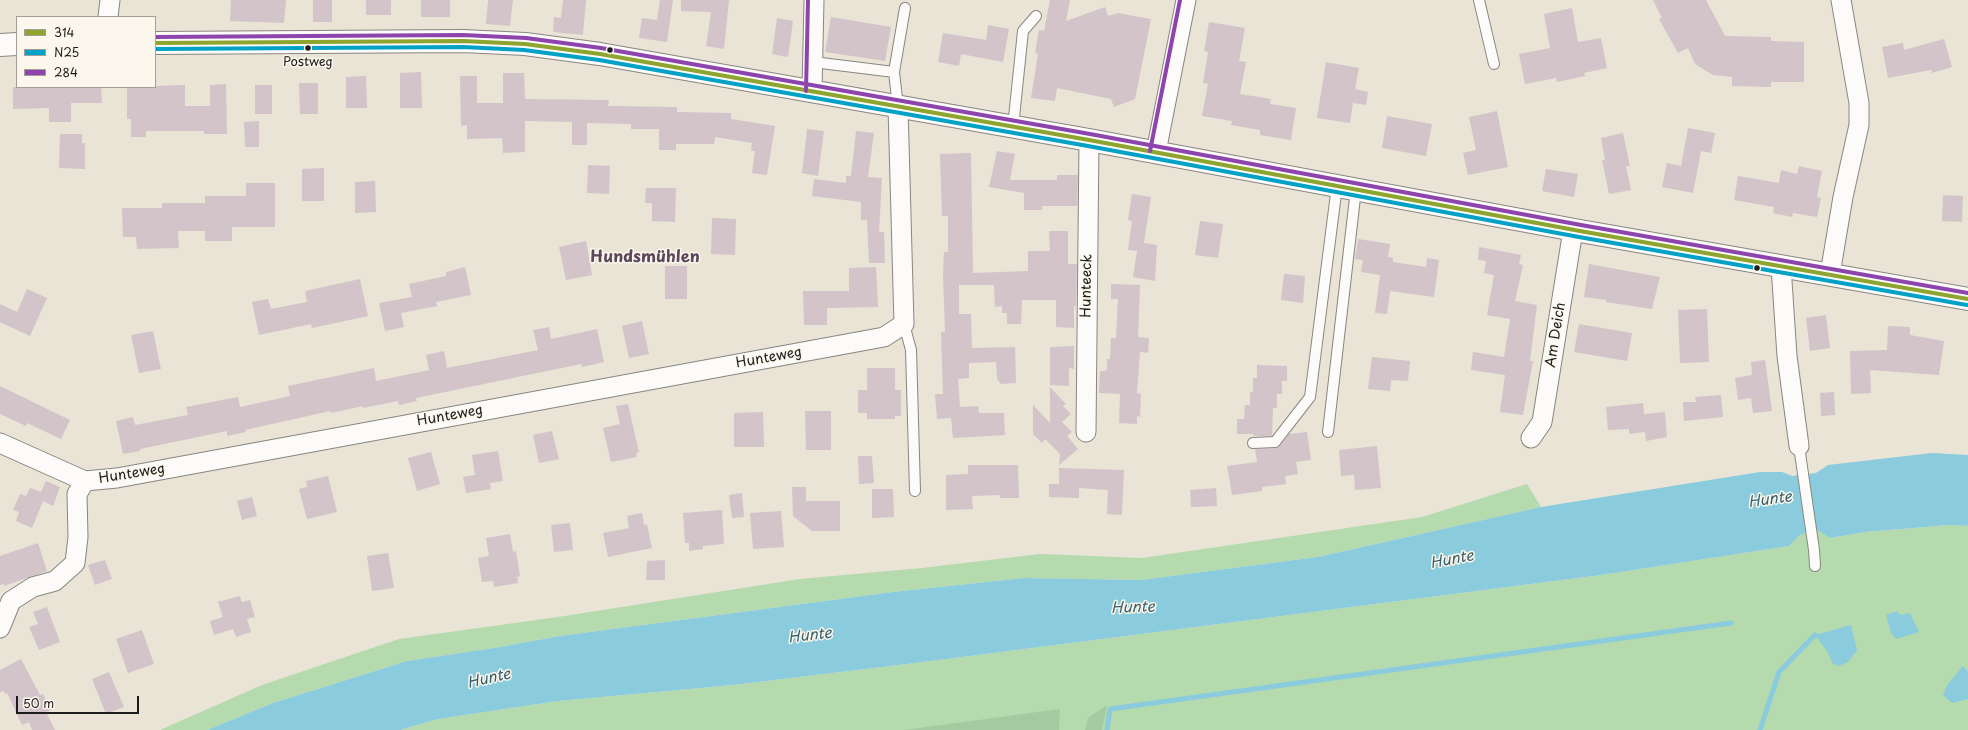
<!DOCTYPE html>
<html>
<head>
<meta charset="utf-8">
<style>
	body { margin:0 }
	#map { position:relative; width:1968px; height:730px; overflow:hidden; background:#e9e4d6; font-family:"Playpen Sans",sans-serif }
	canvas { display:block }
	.legend { position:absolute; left:16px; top:16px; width:140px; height:72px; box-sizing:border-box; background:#fbf7ec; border:1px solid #a29f99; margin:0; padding:5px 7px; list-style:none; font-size:12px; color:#1c1c1c }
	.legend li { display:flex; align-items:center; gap:8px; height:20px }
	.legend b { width:20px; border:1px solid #a29f99 }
	.scale { position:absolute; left:16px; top:696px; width:123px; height:18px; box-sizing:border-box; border:2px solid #1c1c1c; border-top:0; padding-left:5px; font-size:12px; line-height:14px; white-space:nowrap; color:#1c1c1c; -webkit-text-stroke:3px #fbf7ec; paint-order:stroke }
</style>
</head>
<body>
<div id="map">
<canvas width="1968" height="730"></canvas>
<ul class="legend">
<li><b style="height:5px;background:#8da42e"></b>314</li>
<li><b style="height:5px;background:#01a2c5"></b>N25</li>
<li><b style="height:5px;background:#8e44ad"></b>284</li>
</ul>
<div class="scale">50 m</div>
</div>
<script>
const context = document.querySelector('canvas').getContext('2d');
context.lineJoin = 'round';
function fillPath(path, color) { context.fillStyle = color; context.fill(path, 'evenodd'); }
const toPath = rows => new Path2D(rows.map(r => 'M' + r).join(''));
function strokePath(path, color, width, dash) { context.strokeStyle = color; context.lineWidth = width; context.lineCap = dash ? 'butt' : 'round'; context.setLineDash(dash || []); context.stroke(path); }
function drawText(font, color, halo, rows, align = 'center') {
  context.font = font + ' "Playpen Sans",sans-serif'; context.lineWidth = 3; context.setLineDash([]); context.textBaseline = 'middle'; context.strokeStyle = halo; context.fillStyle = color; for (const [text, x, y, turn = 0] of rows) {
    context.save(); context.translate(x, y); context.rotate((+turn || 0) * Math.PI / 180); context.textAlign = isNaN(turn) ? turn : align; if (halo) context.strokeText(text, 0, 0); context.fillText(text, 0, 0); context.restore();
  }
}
fillPath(toPath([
	[1527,484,1541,507,1318,557,1141,580,1024,578,893,592,560,636,494,648,407,661,273,703,207,730,160,730,262,685,399,639,558,617,800,579,922,568,1040,554,1142,558,1422,517],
	[1949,525,1968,526,1968,730,400,730,438,719,558,701,733,685,915,663,1601,575,1789,546,1801,534,1820,531,1830,538,1865,532]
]), '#b4daae');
fillPath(toPath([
	[1107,705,1102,730,1085,730,1088,718],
	[1060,709,1059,730,904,730]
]), '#a5caa2');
fillPath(toPath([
	[1932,453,1968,455,1968,526,1949,525,1865,532,1830,538,1819,531,1801,534,1789,546,1601,575,915,663,733,685,558,701,438,719,400,730,207,730,273,703,407,661,494,648,560,636,893,592,1024,578,1141,580,1318,557,1541,507,1760,472,1782,472,1792,476,1816,473,1828,465],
	[1897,611,1900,615,1910,613,1919,632,1896,639,1891,633,1886,615],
	[1851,625,1857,650,1848,662,1839,666,1833,664,1827,651,1815,635],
	[1963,666,1968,672,1968,699,1952,703,1943,695,1948,684]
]), '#8accdd');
strokePath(toPath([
	[1107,730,1110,709,1731,623],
	[1760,730,1779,672,1815,635]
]), '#8accdd', 5);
fillPath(toPath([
	[231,0,286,0,284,23,230,21],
	[313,0,332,0,332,22,313,22],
	[366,0,391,0,391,15,366,15],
	[421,0,450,0,450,17,421,17],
	[488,0,513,0,510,26,486,24],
	[563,0,586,0,583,35,553,32,554,17,561,18],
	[660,0,673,0,667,42,639,38,642,18,657,20],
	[681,0,729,0,724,49,706,46,711,12,681,11],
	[1050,0,1070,0,1066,21,1105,7,1108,16,1118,13,1151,19,1135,99,1114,107,1111,99,1057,88,1055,101,1031,98,1038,54,1035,53,1039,30,1044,31],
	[1653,0,1706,0,1725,36,1771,37,1771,41,1804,42,1804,82,1771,82,1771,87,1732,86,1732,77,1713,75,1695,64,1688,48,1678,53,1659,19,1662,18],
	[1572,8,1578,42,1601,38,1607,68,1584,73,1585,76,1557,82,1556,78,1525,84,1519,54,1550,48,1544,14],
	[831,17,891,27,885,61,825,52],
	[777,18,793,21,788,57,772,54],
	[1209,22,1245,28,1239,61,1246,62,1240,94,1271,99,1270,104,1296,108,1291,140,1260,135,1260,130,1231,125,1232,121,1202,116,1208,84,1203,83,1208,52,1204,51],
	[988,25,1009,29,1003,62,961,54,959,66,938,62,943,33,986,40],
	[1944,39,1952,67,1932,73,1931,70,1888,78,1882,47,1903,43,1904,50],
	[1326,62,1359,68,1355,89,1368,92,1366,105,1353,103,1350,123,1317,118],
	[421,72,422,108,400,108,400,73],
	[503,73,524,73,525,99,609,100,608,106,677,107,677,112,731,113,731,119,775,126,767,175,752,173,755,151,751,151,752,143,715,137,714,144,676,144,676,150,659,150,659,129,631,129,631,124,587,123,587,145,572,145,572,122,525,121,525,152,503,153,502,138,467,139,467,125,461,126,460,76,477,76,477,103,503,103],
	[366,76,367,108,346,108,346,77],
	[299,83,318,83,318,114,300,114],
	[226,84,227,134,204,134,204,131,146,131,146,137,131,137,131,119,127,119,127,87,185,85,185,106,210,106,210,85],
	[255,85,272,85,272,114,255,114],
	[13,87,101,87,102,103,71,103,71,122,49,122,49,108,13,109],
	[1497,111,1508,167,1468,175,1463,153,1476,150,1469,117],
	[1387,116,1432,124,1426,156,1382,148],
	[259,121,259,147,245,147,244,122],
	[1688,128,1715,133,1711,153,1701,151,1693,193,1662,187,1667,163,1681,166],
	[807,129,824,131,818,176,802,173],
	[856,131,874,133,868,177,882,178,879,232,884,232,885,263,869,263,867,220,861,220,861,202,812,196,814,179,846,183,846,176,851,176],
	[1623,133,1630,166,1626,166,1631,190,1609,194,1602,160,1605,160,1601,138],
	[60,134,82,134,82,143,85,143,85,169,59,168],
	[997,151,1015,154,1010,180,1057,180,1057,175,1078,175,1077,206,1042,206,1042,210,1024,210,1024,193,989,187],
	[971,153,973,273,1028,271,1028,251,1050,251,1049,231,1068,231,1068,264,1077,264,1076,306,1074,306,1074,328,1056,327,1056,300,1022,300,1021,324,1007,324,1007,313,1002,313,1002,306,995,307,994,285,959,285,959,314,971,314,972,348,1015,347,1016,383,1001,384,997,379,996,362,969,363,969,378,958,379,960,407,978,406,979,413,1004,413,1005,435,953,438,951,418,937,419,935,394,943,394,941,332,945,332,943,274,944,252,948,252,948,216,942,216,940,154],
	[588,165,610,166,609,194,587,193],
	[1799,166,1822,171,1817,197,1821,198,1817,217,1793,213,1792,217,1773,213,1774,207,1734,200,1738,176,1779,183,1781,170,1797,174],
	[324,168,324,201,302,201,302,169],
	[1546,169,1578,174,1574,197,1542,191],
	[375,181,376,212,355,213,355,182],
	[246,183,275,183,275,227,232,227,232,241,205,241,205,231,178,231,179,248,137,249,136,237,123,237,122,208,162,208,162,203,205,203,205,196,246,196],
	[646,188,676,188,675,222,652,221,652,203,645,203],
	[1132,194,1151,197,1144,243,1157,245,1155,281,1133,277,1137,251,1128,250,1132,221,1128,220],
	[1943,195,1963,196,1962,222,1942,221],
	[712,218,736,219,735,255,711,254],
	[1200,221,1223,224,1218,258,1195,255],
	[1358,239,1390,244,1388,257,1393,258,1393,262,1426,267,1427,258,1439,260,1434,297,1390,291,1387,314,1375,313,1380,275,1361,272,1363,260,1355,259],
	[586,241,592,275,566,280,559,247],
	[1479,247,1521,255,1519,264,1523,265,1515,301,1537,305,1530,361,1533,361,1523,415,1500,412,1505,375,1471,370,1473,352,1504,357,1510,319,1487,315,1494,275,1484,273,1486,261,1478,260],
	[1589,264,1660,277,1652,309,1606,302,1606,300,1584,297],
	[665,266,687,266,687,299,665,299],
	[465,267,471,295,436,302,437,306,401,313,404,327,385,331,379,303,412,297,409,284,446,276,446,272],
	[876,267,878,307,827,308,827,325,804,325,803,291,849,291,849,268],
	[1284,274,1305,276,1303,303,1281,300],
	[360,279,368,316,312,328,311,324,259,335,252,302,268,299,271,309,307,302,305,291],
	[1111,284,1140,285,1138,337,1149,338,1148,353,1140,352,1137,393,1141,394,1140,417,1137,416,1137,424,1119,423,1120,394,1099,393,1100,371,1105,371,1107,369,1107,359,1110,359,1111,338,1116,338,1118,299,1111,299],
	[27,289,47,298,30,336,0,322,0,304,17,312],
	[1707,309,1709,362,1680,363,1678,310],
	[1826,315,1830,348,1810,351,1806,318],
	[642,321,649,354,629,358,622,326],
	[1579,324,1632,333,1627,361,1574,352],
	[1888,326,1910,327,1910,335,1944,341,1939,375,1870,370,1871,393,1851,394,1850,351,1887,350],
	[549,327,551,339,597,329,604,362,582,367,581,364,416,398,417,401,399,405,398,401,363,408,363,406,331,413,330,411,245,430,246,432,227,436,227,431,140,449,140,451,123,454,116,421,133,417,135,425,188,415,186,407,238,397,240,407,290,396,288,386,374,368,376,381,429,370,426,355,444,351,447,368,538,350,533,330],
	[153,331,161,369,139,373,131,335],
	[1074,346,1074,369,1069,368,1069,386,1050,385,1050,347],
	[1372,357,1410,361,1408,381,1391,380,1390,391,1368,389],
	[1765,360,1772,411,1753,413,1751,398,1738,400,1735,378,1752,375,1751,362],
	[1257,365,1287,366,1287,381,1282,381,1282,394,1277,394,1277,408,1273,408,1272,436,1254,436,1253,434,1237,434,1237,419,1244,419,1245,405,1250,405,1250,392,1253,392,1253,378,1257,378],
	[867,368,895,368,895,390,901,390,901,416,895,416,895,419,867,419,867,413,858,413,858,390,867,390],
	[0,386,70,420,61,439,27,423,26,426,0,414],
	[1050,387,1066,404,1063,406,1071,414,1062,422,1072,432,1067,436,1078,449,1059,465,1060,454,1045,439,1042,443,1033,434,1033,405,1050,423],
	[1834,392,1835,415,1821,416,1820,393],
	[1721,395,1723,417,1684,421,1683,402,1696,402,1695,397],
	[1643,403,1644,414,1665,412,1667,437,1646,441,1645,432,1629,434,1629,429,1608,430,1606,407],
	[628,404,639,452,636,453,637,457,611,462,603,428,620,424,616,406],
	[805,411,831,411,831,450,806,450],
	[763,412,764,447,734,447,734,413],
	[552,431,559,459,539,463,533,435],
	[1307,432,1311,460,1296,462,1298,474,1285,476,1286,484,1262,487,1262,491,1232,495,1227,466,1257,462,1255,449,1278,448,1289,434],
	[1377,446,1381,488,1355,490,1354,475,1341,476,1339,450],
	[498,451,503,481,490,483,491,489,466,493,463,477,475,475,472,455],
	[431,452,440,484,417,491,408,458],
	[858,456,872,456,874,483,859,484],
	[968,465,1018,465,1019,498,1000,498,1000,495,972,496,973,509,946,510,946,475,968,474],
	[1059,468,1124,470,1122,515,1107,514,1108,490,1079,488,1079,498,1049,497,1049,484,1059,484],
	[328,476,337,512,307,519,299,489,307,487,306,481],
	[46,481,60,487,53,506,43,501,32,528,16,521,19,512,13,510,20,494,26,496,30,488,41,492],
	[792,487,806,487,806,501,840,501,840,531,812,531,793,516],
	[1216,488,1217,506,1191,507,1190,490],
	[872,489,893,489,894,517,872,518],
	[742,493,744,517,732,518,729,495],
	[252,497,257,516,242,520,237,501],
	[722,510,724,544,703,546,703,549,689,551,689,543,685,543,683,513],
	[781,511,784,547,753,549,750,513],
	[642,513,644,525,647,524,652,548,608,557,603,533,629,528,627,516],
	[570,523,573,550,554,552,551,525],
	[510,534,513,552,516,551,520,576,517,577,518,583,494,587,493,581,482,582,478,558,489,556,486,538],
	[38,543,47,571,4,586,4,584,0,585,0,556],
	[388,553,394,588,372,591,367,556],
	[105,560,112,579,95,585,88,565],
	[665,560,665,580,646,580,647,561],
	[240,596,242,602,250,600,255,617,247,619,251,632,236,637,233,629,214,635,210,621,223,617,218,602],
	[47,607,60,642,39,650,29,627,38,624,33,612],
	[142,630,154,664,128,673,116,639],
	[21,659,40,695,43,694,51,710,46,712,55,730,32,730,29,722,22,725,7,693,5,694,4,691,0,692,0,670],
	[109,672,124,707,106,714,92,679]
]), '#d2c4c8');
const lane = toPath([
	[1479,0,1494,64],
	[813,62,894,72],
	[898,107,894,72,905,8],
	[1013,127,1023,31,1036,16],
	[904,324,911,350,915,491],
	[1328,432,1356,189],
	[1253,443,1275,442,1310,397,1337,186],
	[1799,446,1814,550,1815,566]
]);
const street = toPath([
	[108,17,110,0],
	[812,91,814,0],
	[1156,152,1186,0],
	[1781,266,1787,356,1799,446],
	[1830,274,1843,197,1859,125,1859,103,1841,0],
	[1086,432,1089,140],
	[1531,438,1542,422,1573,230],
	[0,443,85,481,117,478,884,337,904,324,898,107],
	[0,628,11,601,33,587,55,581,75,563,78,537,77,494,85,481]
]);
const secondary = toPath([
	[155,43,463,41,525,44,600,54,1089,140,1580,231,1968,299],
	[0,45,17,44]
]);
strokePath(lane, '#898680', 12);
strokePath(street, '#898680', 21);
strokePath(secondary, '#898680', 24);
strokePath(lane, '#fcfbf9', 10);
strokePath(street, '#fcfbf9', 19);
strokePath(secondary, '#fcfbf9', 22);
strokePath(toPath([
	[155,43,463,41,525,44,600,54,1089,140,1580,231,1968,299]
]), '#8da42e', 4);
strokePath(toPath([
	[155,49,463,47,524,50,599,60,1088,146,1579,237,1967,305]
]), '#01a2c5', 4);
strokePath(toPath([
	[155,37,463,35,526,38,601,48,1090,134,1581,225,1968,293],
	[806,91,808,0],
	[1150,151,1180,0]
]), '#8e44ad', 4);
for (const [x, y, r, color] of [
	[308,48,3.5,"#1c1c1c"],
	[610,50,3.5,"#1c1c1c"],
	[1757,268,3.5,"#1c1c1c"]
]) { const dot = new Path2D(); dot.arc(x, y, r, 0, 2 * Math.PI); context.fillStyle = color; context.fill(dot); strokePath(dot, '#fbf7ec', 1.5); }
drawText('13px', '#1c1c1c', '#fbf7ec', [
	["Postweg",308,62]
]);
drawText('14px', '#1c1c1c', '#fbf7ec', [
	["Hunteeck",1087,286,-89],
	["Am Deich",1556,335,-81],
	["Hunteweg",769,358,-10],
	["Hunteweg",450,416,-10],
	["Hunteweg",132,474,-9]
]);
drawText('italic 15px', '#385e6a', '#fbf7ec', [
	["Hunte",1770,500,-8],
	["Hunte",1452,560,-11],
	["Hunte",1133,608,-2],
	["Hunte",810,636,-7],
	["Hunte",489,679,-13]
]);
drawText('bold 16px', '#5c465b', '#fbf7ec', [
	["Hundsmühlen",645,258]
]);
</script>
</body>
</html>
